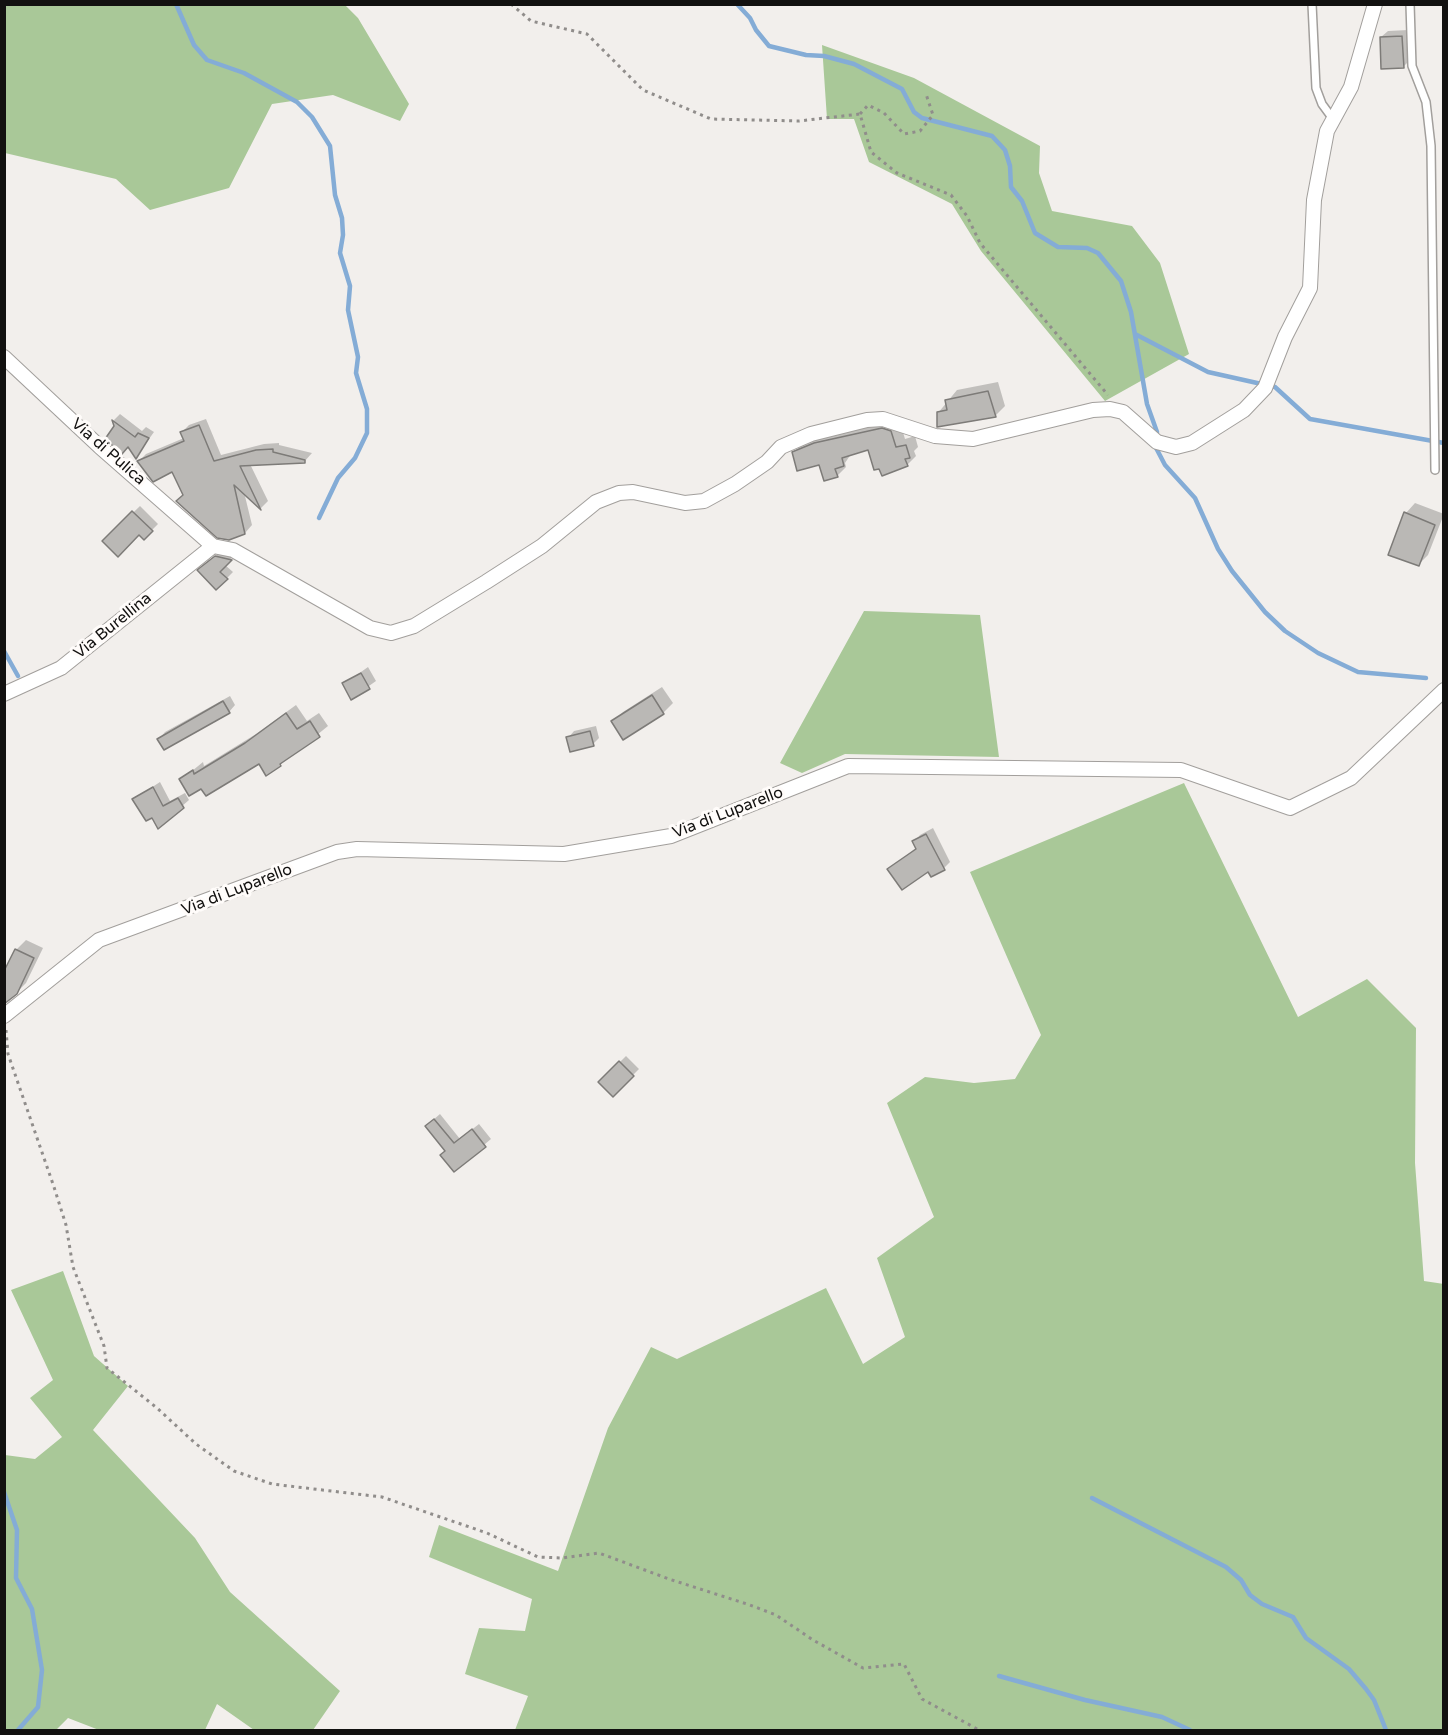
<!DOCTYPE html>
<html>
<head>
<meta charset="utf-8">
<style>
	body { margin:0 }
	#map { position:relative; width:1448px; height:1735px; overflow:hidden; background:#f2efec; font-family:"Varela Round",sans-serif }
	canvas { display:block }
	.frame { position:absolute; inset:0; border:6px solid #121110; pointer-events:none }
</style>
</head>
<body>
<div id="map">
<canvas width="1448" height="1735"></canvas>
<div class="frame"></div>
</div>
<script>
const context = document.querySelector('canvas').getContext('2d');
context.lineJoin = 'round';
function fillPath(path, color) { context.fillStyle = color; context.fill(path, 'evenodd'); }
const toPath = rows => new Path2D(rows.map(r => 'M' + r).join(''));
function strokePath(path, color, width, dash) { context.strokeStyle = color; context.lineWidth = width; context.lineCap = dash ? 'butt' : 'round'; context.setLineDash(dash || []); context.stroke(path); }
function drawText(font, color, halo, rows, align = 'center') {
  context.font = font + ' "Varela Round",sans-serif'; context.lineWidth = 6; context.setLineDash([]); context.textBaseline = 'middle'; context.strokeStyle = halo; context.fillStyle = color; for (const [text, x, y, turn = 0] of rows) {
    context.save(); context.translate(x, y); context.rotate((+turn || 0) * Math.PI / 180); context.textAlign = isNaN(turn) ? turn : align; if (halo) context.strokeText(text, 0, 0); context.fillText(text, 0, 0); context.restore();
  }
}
fillPath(toPath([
	[5,4,345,5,358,18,409,104,400,121,333,95,272,104,229,188,150,210,116,179,5,153],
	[822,45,914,78,1040,146,1039,173,1052,211,1132,226,1160,263,1189,354,1105,401,981,251,952,204,869,162,854,119,827,119],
	[864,611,980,615,999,757,845,754,802,773,780,763],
	[1184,783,1298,1017,1367,979,1416,1028,1415,1163,1424,1281,1444,1284,1443,1730,515,1730,528,1696,465,1674,479,1628,525,1631,532,1599,429,1557,439,1525,558,1571,608,1428,651,1347,677,1359,826,1288,863,1364,905,1337,877,1258,934,1217,887,1103,925,1077,974,1083,1015,1079,1041,1035,970,872],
	[63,1271,94,1356,128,1386,93,1430,195,1538,230,1592,340,1691,313,1730,254,1730,217,1704,205,1730,99,1730,68,1718,56,1730,5,1730,5,1455,35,1459,62,1437,30,1398,53,1380,11,1290]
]), '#a9c898');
fillPath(toPath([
	[1408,30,1410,60,1403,67,1381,37,1388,31],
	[998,382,1005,406,995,416,938,413,957,390],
	[120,414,142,431,146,427,154,432,136,457,116,427,114,420],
	[206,419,221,455,264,444,279,443,279,445,312,453,304,462,250,464,268,501,261,508,244,492,252,525,245,533,184,495,173,470,139,461,146,454,184,438,182,432,189,425],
	[892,420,900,422,905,439,915,436,918,447,914,451,916,456,907,465,880,468,869,448,851,454,845,463,846,467,837,476,820,463,794,452,803,443,824,434],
	[1415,503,1444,514,1428,555,1418,565,1406,513],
	[140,506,158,524,144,538,139,533,104,541],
	[223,550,236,553,225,565,233,572,227,578,206,564],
	[368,667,376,681,352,698,344,684],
	[662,687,673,703,663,713,613,722,623,712],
	[230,696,235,705,229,712,159,739,165,732],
	[296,705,307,721,319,713,328,726,280,765,259,762,202,787,181,780,203,762,204,766,256,734],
	[596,726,599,738,593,744,568,738,574,731],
	[160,782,170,801,185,793,189,800,159,826,152,816,134,799],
	[933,828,950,862,944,868,931,875,929,870,889,869,917,847,914,842,920,835],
	[26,940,43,948,26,983,16,993,16,950],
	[626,1056,639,1069,613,1095,600,1082],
	[440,1114,460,1139,479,1124,491,1139,454,1170,433,1120]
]), '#0003');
strokePath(toPath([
	[176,4,194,45,207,60,244,73,297,102,312,117,330,146,335,195,342,218,343,235,340,253,350,286,348,310,358,357,356,373,367,409,367,433,355,458,338,478,319,518],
	[737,4,750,18,756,30,769,46,806,55,824,56,854,64,902,89,914,112,922,118,992,136,1005,150,1010,166,1011,187,1022,201,1035,233,1058,247,1087,248,1098,253,1121,281,1131,312,1147,404,1157,432,1156,436],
	[1135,334,1208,372,1275,387,1310,419,1444,443],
	[1154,444,1165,465,1195,498,1218,549,1232,571,1265,612,1285,631,1318,653,1358,672,1426,678],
	[4,651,18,676],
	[4,1492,17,1530,16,1578,32,1609,42,1670,38,1707,18,1730],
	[1092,1498,1226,1567,1241,1580,1250,1595,1262,1604,1293,1617,1306,1638,1349,1669,1366,1689,1374,1700,1386,1730],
	[999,1676,1085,1700,1162,1717,1190,1730]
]), '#84acd6', 4.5);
const building = toPath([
	[1402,36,1404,68,1381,69,1380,37,1402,36],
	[988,391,996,417,937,427,937,412,947,410,945,400,988,391],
	[112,420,135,437,138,433,149,438,136,459,128,447,122,454,105,439,114,426,112,420],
	[199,425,214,461,256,450,273,449,273,452,305,460,305,463,240,466,261,510,234,485,245,534,229,540,217,538,176,501,183,495,172,472,153,482,137,461,184,441,180,432,199,425],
	[882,428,891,431,896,447,906,445,910,458,905,459,908,466,882,476,879,469,874,470,868,450,842,458,844,466,835,469,838,477,824,481,819,465,797,471,792,452,814,443,882,428],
	[132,511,153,531,144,540,139,535,118,557,102,541,132,511],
	[1404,512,1435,525,1419,566,1388,555,1404,512],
	[215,556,232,560,220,572,228,579,216,590,197,570,215,556],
	[361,673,370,689,351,700,342,683,361,673],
	[652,695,664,714,623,740,611,721,652,695],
	[223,701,230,713,164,750,157,739,223,701],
	[286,713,297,729,310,721,320,737,280,764,281,766,266,776,259,764,206,796,201,789,189,796,179,779,193,770,194,774,245,743,286,713],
	[590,731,594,746,570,752,566,737,590,731],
	[153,787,163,806,178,798,184,808,158,829,152,818,146,821,132,799,153,787],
	[926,834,945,870,931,877,928,872,902,890,887,869,916,849,912,841,926,834],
	[15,949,34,958,17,994,4,1004,4,971,15,949],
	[619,1061,634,1076,613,1097,598,1082,619,1061],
	[434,1119,454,1143,472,1129,486,1147,454,1172,440,1155,445,1151,425,1126,434,1119]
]);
fillPath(building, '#bab8b5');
strokePath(building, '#7d7b78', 1.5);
const lane = toPath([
	[1312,4,1316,88,1322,104,1333,119],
	[1410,4,1412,66,1426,102,1431,146,1435,470]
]);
const street = toPath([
	[4,357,100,447,213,546],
	[213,546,233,550,370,628,391,633,414,626,486,582,542,546,596,502,619,493,633,492,685,503,704,501,735,484,767,462,781,447,811,434,867,420,883,419,935,436,973,439,1093,410,1110,409,1123,412,1157,442,1176,447,1192,443,1244,410,1265,388,1285,337,1310,288,1314,200,1327,131,1351,87,1375,4],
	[4,694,61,668,213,546],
	[4,1016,99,940,337,852,357,849,564,854,671,836,848,766,1181,770,1290,808,1351,778,1444,690]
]);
strokePath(lane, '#a29f9c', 10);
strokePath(street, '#a29f9c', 16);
strokePath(toPath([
	[511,4,531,21,587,34,643,90,711,119,799,121,860,114,871,152,897,173,951,195,967,216,980,243,1108,395],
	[860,114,868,105,884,113,904,134,920,131,933,115,926,94],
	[6,1030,8,1054,54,1187,66,1225,73,1267,104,1346,107,1368,157,1408,196,1444,234,1471,272,1484,382,1497,487,1533,538,1557,562,1558,599,1553,669,1579,750,1605,776,1615,813,1640,863,1668,904,1664,922,1699,979,1730]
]), '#908d8b', 3, [3, 4.5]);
strokePath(lane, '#fff', 7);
strokePath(street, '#fff', 14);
drawText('16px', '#121110', '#fffcfa', [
	["Via di Pulica",108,452,41],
	["Via Burellina",113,626,-39],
	["Via di Luparello",728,813,-21],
	["Via di Luparello",237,890,-21]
]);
</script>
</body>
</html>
